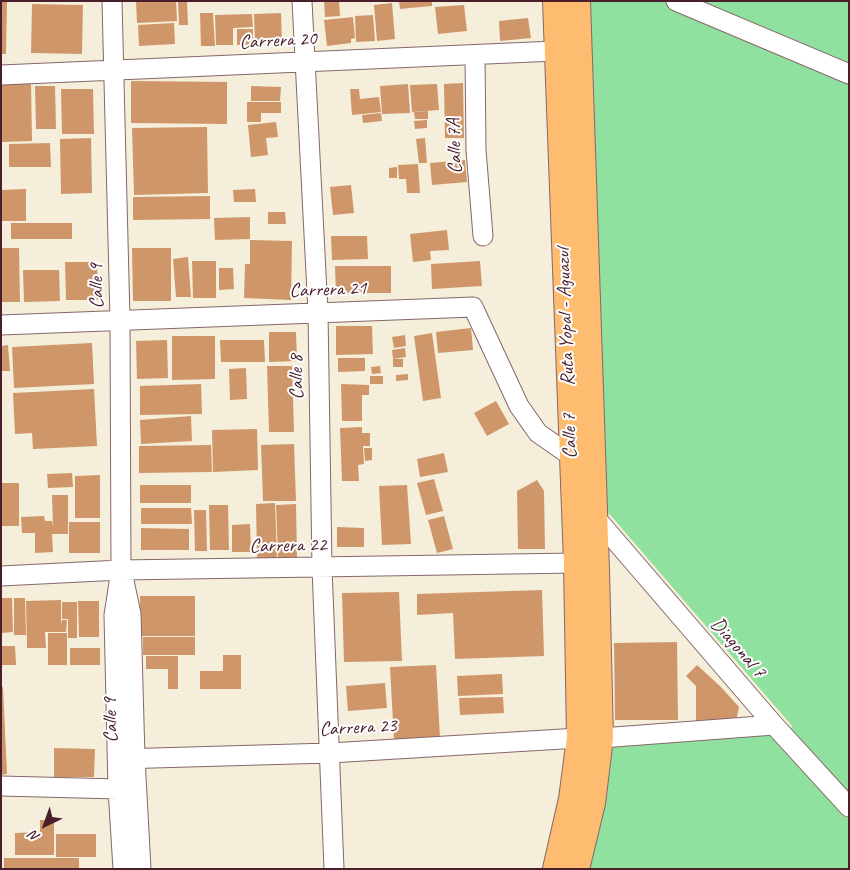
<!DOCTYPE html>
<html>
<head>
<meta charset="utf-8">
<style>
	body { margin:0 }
	#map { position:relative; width:850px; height:870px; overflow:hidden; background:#f5eedb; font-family:Caveat,sans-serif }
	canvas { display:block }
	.frame { position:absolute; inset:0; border:2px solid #4a1f2b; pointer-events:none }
	.north { position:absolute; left:20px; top:800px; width:50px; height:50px; -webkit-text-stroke:4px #fff; paint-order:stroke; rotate:222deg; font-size:14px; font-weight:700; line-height:20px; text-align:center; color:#4a1f2b }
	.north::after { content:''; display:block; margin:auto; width:18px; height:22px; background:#4a1f2b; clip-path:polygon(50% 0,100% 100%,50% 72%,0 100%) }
</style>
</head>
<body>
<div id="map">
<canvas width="850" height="870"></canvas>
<div class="frame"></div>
<div class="north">N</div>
</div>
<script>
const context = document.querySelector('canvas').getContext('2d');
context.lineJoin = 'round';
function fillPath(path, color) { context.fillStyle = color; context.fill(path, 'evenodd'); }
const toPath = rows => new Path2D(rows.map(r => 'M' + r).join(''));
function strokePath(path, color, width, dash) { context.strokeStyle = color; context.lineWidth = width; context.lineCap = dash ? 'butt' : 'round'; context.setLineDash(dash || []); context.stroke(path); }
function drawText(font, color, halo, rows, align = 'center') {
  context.font = font + ' Caveat,sans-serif'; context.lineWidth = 4; context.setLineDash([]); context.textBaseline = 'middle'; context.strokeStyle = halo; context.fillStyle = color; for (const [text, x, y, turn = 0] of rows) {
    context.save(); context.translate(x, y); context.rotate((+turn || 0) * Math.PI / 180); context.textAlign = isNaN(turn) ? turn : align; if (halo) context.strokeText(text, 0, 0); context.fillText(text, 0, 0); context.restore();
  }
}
fillPath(toPath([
	[589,1,849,1,849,869,588,869,609,744,760,734,793,727,606,510]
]), '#90e09f');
fillPath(toPath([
	[1,1,7,1,6,54,1,54],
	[136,1,176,1,177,21,137,23],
	[178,1,187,1,188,25,179,25],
	[324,1,339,1,340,16,325,17],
	[399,1,432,1,432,6,400,9],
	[392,3,395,39,377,41,374,5],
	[32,4,83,5,82,54,31,53],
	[464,5,467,31,438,34,435,7],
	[200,13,213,13,215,46,201,46],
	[281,13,282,43,255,43,254,14],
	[252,14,253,27,233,28,233,45,216,45,215,15],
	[373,15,375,41,356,42,355,16],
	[353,17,355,38,351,39,351,43,327,46,324,20],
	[528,18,531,38,500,41,499,21],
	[174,23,175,44,139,46,138,25],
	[237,29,253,29,253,45,237,45],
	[131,81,227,82,227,124,131,123],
	[1,82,31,82,32,141,1,142],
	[463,83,464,138,445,138,444,84],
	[408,84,410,113,382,114,380,86],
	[437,84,439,110,412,112,410,85],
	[35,86,55,86,56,129,36,129],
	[251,86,281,87,280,101,251,101],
	[61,89,93,89,94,134,62,134],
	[350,89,359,89,360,99,379,97,381,112,352,115],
	[247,102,281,102,281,113,261,113,261,122,247,122],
	[428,111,428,119,415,119,414,112],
	[381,113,382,121,363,123,362,115],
	[427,120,427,128,415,129,414,121],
	[276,122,278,137,266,138,268,155,251,157,248,125],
	[207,127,208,193,134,195,132,128],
	[91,138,92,193,61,194,60,139],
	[425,138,427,163,419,163,416,139],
	[50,143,51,167,9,167,9,144],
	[465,160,467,182,432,185,430,163],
	[418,164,420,193,407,193,406,179,399,179,398,165],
	[397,167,397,178,389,178,389,168],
	[351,185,354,213,333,215,330,187],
	[26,189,26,221,1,221,1,190],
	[255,189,256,202,234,202,233,190],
	[210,196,210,219,133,220,133,197],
	[268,212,285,212,286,224,268,224],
	[250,217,250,239,215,240,214,218],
	[11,223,72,223,72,239,11,239],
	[447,230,449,250,430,251,431,260,413,262,410,234],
	[331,236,367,236,368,259,332,260],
	[250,240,292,241,291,300,244,298,245,264,250,264],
	[1,248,19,248,20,302,1,302],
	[132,248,171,248,171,301,133,301],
	[188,257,191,297,176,297,173,259],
	[192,261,216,261,216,298,193,298],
	[480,261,482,286,432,289,431,264],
	[65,262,97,262,98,300,66,300],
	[335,266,391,266,391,293,336,293],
	[219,268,233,268,234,289,219,290],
	[23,270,59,270,60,301,24,302],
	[336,326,372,326,373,354,336,355],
	[471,328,473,350,438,353,436,332],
	[269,332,296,332,297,361,269,362],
	[432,333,441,398,423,401,414,336],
	[405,335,406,346,394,348,392,337],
	[172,336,215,336,215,379,172,380],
	[167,340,168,378,137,379,136,341],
	[220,340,264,340,265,362,221,362],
	[92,343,94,384,14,388,12,347],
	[8,345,10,371,1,371,1,346],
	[405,348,406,357,393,359,392,350],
	[338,358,365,358,365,371,338,372],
	[393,359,403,359,403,367,393,367],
	[267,366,292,366,294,432,269,432],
	[380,366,381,373,372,374,371,367],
	[246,368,247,399,230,400,229,369],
	[408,374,408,380,396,381,396,375],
	[370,376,383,376,383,384,370,384],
	[201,384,202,414,140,415,140,386],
	[341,384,369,385,369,395,362,395,362,421,342,421],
	[94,389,97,446,33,449,32,433,15,434,13,393],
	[496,401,509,424,487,436,474,413],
	[191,416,192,441,141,444,140,420],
	[362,427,362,433,370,433,370,446,363,446,364,464,358,465,359,481,342,481,340,428],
	[257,429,258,470,213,472,212,430],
	[294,444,296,501,263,501,261,445],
	[211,445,212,472,139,473,139,446],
	[364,448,372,448,372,460,365,461],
	[444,453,448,472,420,477,417,459],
	[72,473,73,487,48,488,47,474],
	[100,475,100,518,75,518,75,476],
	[434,479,443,511,426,515,417,483],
	[537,480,544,491,545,549,518,549,517,491],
	[1,483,19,483,19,526,1,526],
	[140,485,191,485,191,503,140,503],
	[407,485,411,544,382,545,379,486],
	[52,495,68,495,68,534,52,534,53,552,35,553,35,533,22,533,21,517,44,516,45,521,52,521,53,526],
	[275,503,277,558,257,558,256,504],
	[296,504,297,558,278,558,276,505],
	[209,505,228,505,229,550,210,550],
	[141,508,191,508,192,524,141,524],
	[194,510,206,510,207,551,195,551],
	[444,516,453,549,437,553,428,520],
	[69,522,100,522,100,553,69,553],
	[250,524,251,552,232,552,232,525],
	[337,527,364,528,364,547,337,547],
	[141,528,189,529,189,550,141,550],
	[542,590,544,656,455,659,453,613,417,615,417,594],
	[399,592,402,661,344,662,342,593],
	[140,596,195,596,195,636,140,636],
	[1,598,12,598,13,632,1,633],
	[14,598,25,598,26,635,14,635],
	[61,600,61,624,62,620,67,620,66,632,45,632,46,648,27,648,26,601],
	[78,601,99,601,99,637,79,637],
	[62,602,77,602,77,638,68,638,68,619,62,619],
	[48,633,67,633,67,665,48,665],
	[143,637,195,637,195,655,143,655],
	[677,642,678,720,615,720,614,643],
	[1,646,15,646,16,665,1,665],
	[70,648,100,648,100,665,70,665],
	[223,655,241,655,241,689,200,689,200,671,223,671],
	[146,656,178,656,178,689,168,689,168,669,146,669],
	[436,665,440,738,394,741,390,667],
	[697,665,720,686,739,707,736,722,696,722,696,686,686,676],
	[502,674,503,694,458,696,457,676],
	[385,683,387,708,348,711,346,686],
	[1,687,3,687,7,774,1,775],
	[503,697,504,713,460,715,459,698],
	[54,748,95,749,94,777,54,777],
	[40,820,54,820,54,855,15,855,15,833,40,832],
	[56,834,96,834,96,857,56,857],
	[4,858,79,858,79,869,4,869]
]), '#cf9769');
const minor = toPath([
	[112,1,120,320,121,570,114,615,118,789,123,869],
	[302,1,318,312,322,568,334,869],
	[676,1,849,74],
	[475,55,476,150,483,236],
	[1,75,556,51],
	[1,325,473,307,519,406,538,433,571,456],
	[595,517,774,725,849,807],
	[1,576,121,570,576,563],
	[124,581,131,614,135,758,141,869],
	[118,759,330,753,579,738,601,738,774,725],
	[1,786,118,789]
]);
const major = toPath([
	[555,869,571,799,579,738,576,563,555,1],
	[577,869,593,803,601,738,597,570,578,1]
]);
strokePath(minor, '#866769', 21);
strokePath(major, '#866769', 26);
strokePath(minor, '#fff', 19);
strokePath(major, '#febc70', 24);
drawText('20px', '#4a1f2b', '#fff', [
	["Carrera 20",278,41,-3],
	["Calle 7A",455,146,-92],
	["Calle 9",97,286,-91],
	["Carrera 21",328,290,-2],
	["Ruta Yopal - Aguazul",566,317,-92],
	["Calle 8",297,377,-91],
	["Calle 7",570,436,-92],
	["Carrera 22",288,546,-1],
	["Diagonal 7",738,648,49],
	["Calle 9",111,720,-92],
	["Carrera 23",358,728,-3]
]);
</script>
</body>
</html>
